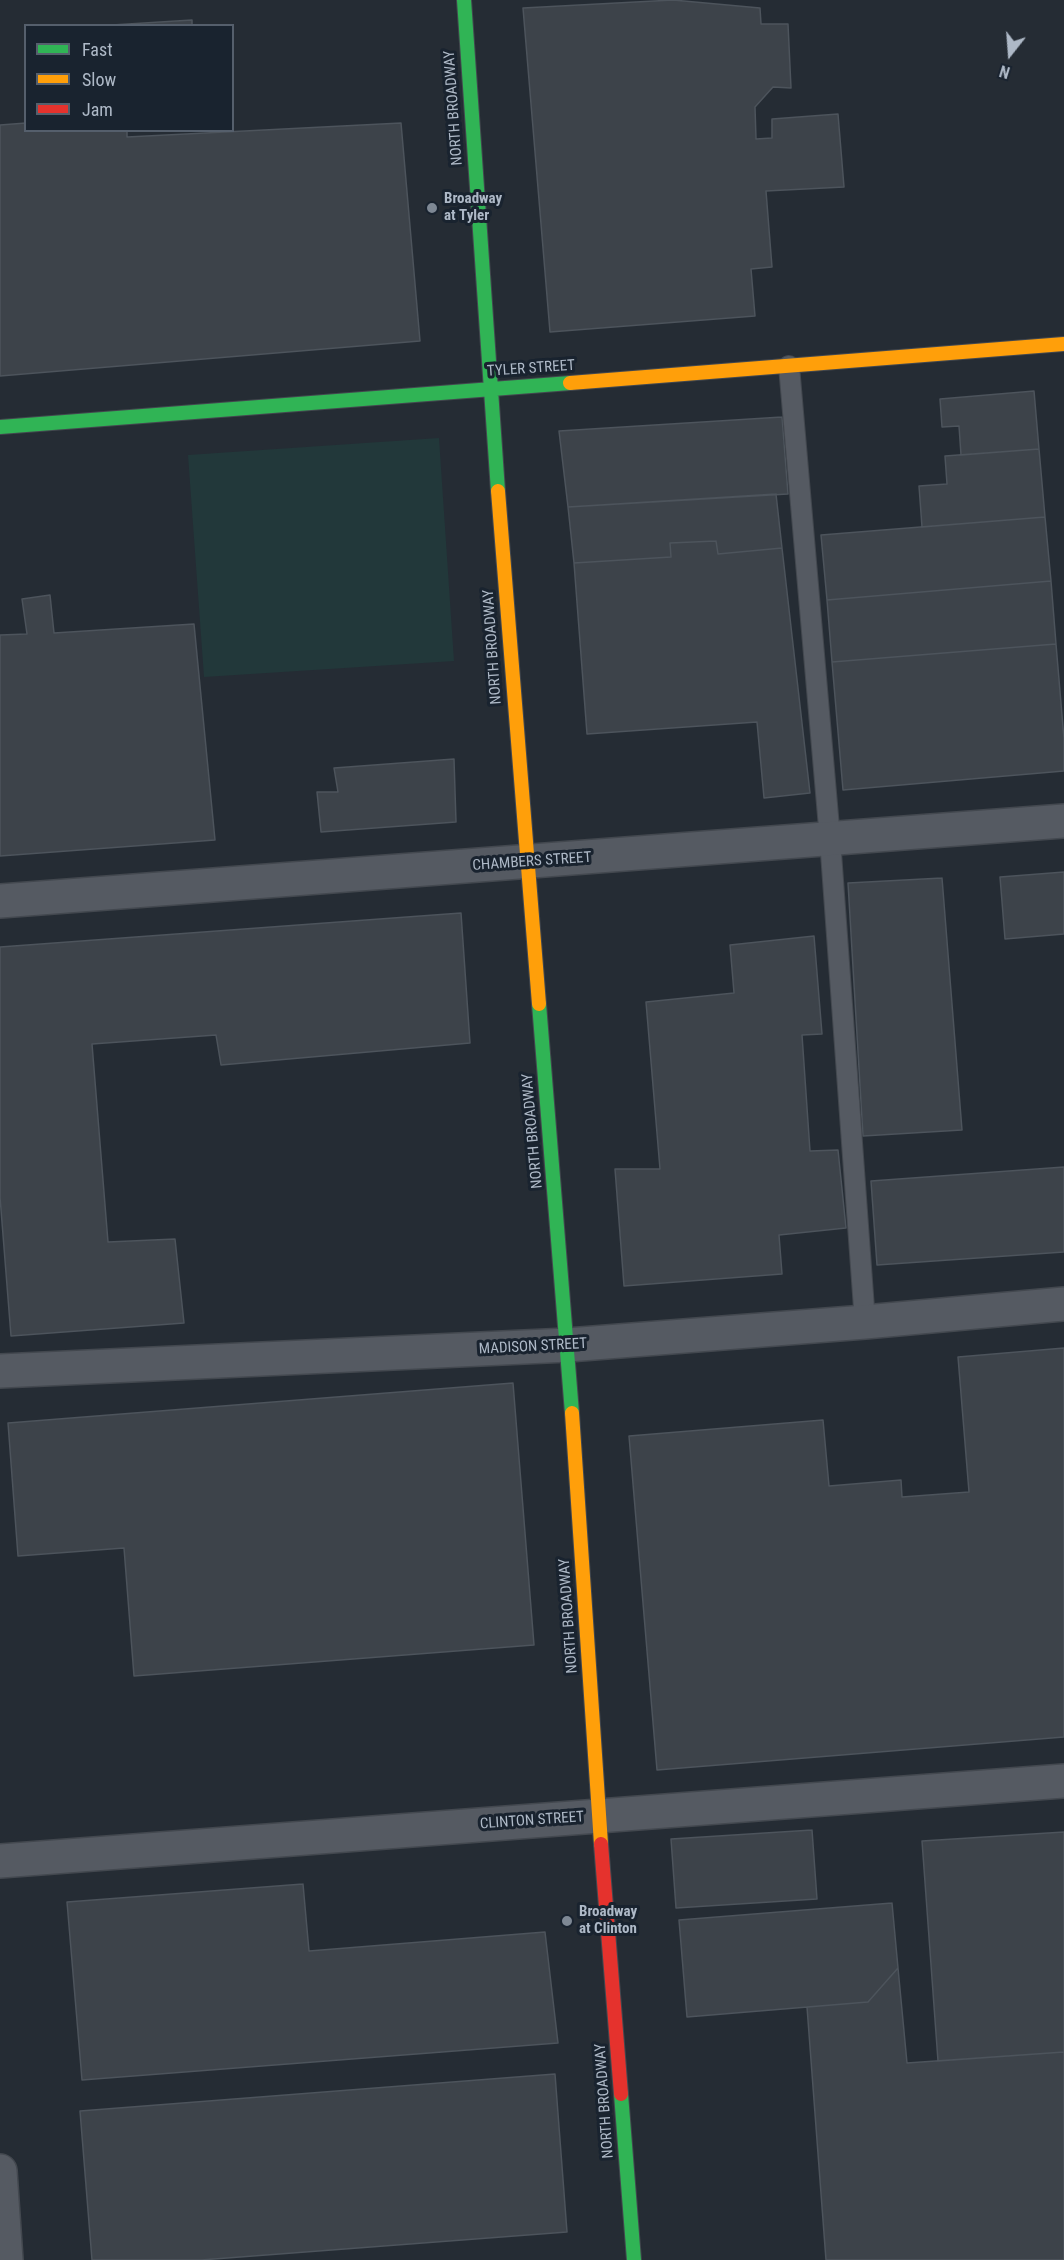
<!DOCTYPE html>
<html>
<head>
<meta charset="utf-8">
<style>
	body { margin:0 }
	#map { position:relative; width:1064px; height:2260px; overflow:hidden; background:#252c34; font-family:"Roboto Condensed",sans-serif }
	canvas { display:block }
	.legend { position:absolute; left:24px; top:24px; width:210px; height:108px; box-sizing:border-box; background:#19232f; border:2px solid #555f6c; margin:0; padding:8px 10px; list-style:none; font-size:18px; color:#aeb9c7 }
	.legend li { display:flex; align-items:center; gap:12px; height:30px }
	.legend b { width:30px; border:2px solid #555f6c }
	.north { position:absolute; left:980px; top:24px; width:60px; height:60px; -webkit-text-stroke:4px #19232f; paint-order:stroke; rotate:197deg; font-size:16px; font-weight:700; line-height:24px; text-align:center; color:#aeb9c7 }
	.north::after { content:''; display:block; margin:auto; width:21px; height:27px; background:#aeb9c7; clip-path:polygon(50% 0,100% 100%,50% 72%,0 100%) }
</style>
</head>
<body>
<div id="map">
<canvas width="1064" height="2260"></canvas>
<ul class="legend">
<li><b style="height:8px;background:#30b455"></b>Fast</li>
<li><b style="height:8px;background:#ff9f0a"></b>Slow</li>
<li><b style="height:8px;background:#e5322d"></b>Jam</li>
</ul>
<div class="north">N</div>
</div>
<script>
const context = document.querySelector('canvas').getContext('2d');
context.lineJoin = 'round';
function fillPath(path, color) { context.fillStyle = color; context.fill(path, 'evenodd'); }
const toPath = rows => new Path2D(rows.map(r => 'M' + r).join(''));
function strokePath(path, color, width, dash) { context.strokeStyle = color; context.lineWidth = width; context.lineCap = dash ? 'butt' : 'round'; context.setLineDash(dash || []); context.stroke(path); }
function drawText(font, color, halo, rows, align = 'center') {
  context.font = font + ' "Roboto Condensed",sans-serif'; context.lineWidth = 6; context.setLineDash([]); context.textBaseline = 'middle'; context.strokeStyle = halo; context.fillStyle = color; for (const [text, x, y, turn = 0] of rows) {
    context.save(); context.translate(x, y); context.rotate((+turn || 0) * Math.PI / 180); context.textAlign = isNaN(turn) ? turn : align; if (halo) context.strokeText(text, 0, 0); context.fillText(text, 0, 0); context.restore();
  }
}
fillPath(toPath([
	[439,438,454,661,204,677,188,455]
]), '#22383a');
const building = toPath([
	[673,0,760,8,761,24,788,24,791,88,773,87,755,107,756,139,772,138,772,119,838,114,844,187,766,191,772,267,751,269,755,316,550,332,523,8,673,0],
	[192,20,192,26,112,25,192,20],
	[26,123,26,130,127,130,127,137,401,123,420,341,0,376,0,125,26,123],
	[1034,391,1039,449,961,455,959,426,942,427,940,399,1034,391],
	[782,417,788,494,568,507,559,431,782,417],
	[1039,449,1045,517,922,527,919,486,947,484,945,456,1039,449],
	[776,494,782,548,718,554,716,541,670,543,671,557,574,563,568,507,776,494],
	[1045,517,1051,581,827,600,821,535,1045,517],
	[716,541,718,554,782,548,810,793,764,798,757,722,587,734,574,563,671,557,670,543,716,541],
	[1051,581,1056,644,832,662,827,600,1051,581],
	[50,595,54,633,194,624,215,840,0,856,0,635,27,634,22,599,50,595],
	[1056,644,1064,739,1064,771,843,790,832,662,1056,644],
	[454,759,456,822,321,832,317,792,338,792,334,768,454,759],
	[1064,872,1064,934,1005,939,1000,877,1064,872],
	[942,878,962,1130,863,1136,848,883,942,878],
	[461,913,470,1043,221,1065,216,1035,92,1044,108,1242,175,1239,184,1323,11,1336,0,1197,0,947,461,913],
	[814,936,822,1034,802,1035,810,1151,838,1150,846,1228,779,1235,782,1274,624,1286,615,1169,660,1169,646,1002,734,993,730,945,814,936],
	[1064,1167,1064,1252,877,1265,871,1181,1064,1167],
	[1064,1348,1064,1737,657,1770,629,1436,823,1420,829,1486,901,1480,902,1497,969,1492,958,1357,1064,1348],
	[513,1383,534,1645,134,1676,124,1548,18,1556,8,1423,513,1383],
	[812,1830,817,1899,676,1908,671,1839,812,1830],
	[1064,1832,1064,2052,938,2061,922,1841,1064,1832],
	[303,1884,309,1951,545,1932,558,2043,82,2080,67,1902,303,1884],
	[892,1903,898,1968,868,2002,687,2017,679,1920,892,1903],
	[898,1968,907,2063,1064,2052,1064,2260,826,2260,807,2007,868,2002,898,1968],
	[555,2074,567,2232,201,2260,92,2260,80,2111,555,2074]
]);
fillPath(building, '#3d434a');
strokePath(building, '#4d545c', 1.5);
const lane = toPath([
	[789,366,830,839,865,1322]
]);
const street = toPath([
	[0,901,1064,821],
	[0,1371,568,1345,865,1322,1064,1304],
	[0,1861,1064,1781],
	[0,2171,6,2260]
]);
const fast = toPath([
	[464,0,498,491],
	[0,427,570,383],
	[539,1004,572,1413],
	[621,2094,634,2260]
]);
const slow = toPath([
	[570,383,1064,344],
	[498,491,539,1004],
	[572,1413,601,1844]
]);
const jam = toPath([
	[601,1844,621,2094]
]);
strokePath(lane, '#43484f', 22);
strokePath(street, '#43484f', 36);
strokePath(fast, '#43484f', 16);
strokePath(slow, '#43484f', 16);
strokePath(jam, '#43484f', 16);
strokePath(lane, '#555a62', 20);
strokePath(street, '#555a62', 33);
strokePath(fast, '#30b455', 14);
strokePath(slow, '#ff9f0a', 14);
strokePath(jam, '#e5322d', 14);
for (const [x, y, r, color] of [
	[432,208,6,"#7e8894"],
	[567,1921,6,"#7e8894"]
]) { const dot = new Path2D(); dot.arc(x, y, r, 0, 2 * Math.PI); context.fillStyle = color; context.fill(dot); strokePath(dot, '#19232f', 2); }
drawText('15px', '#aeb9c7', '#19232f', [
	["NORTH BROADWAY",454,108,-94],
	["TYLER STREET",531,369,-4],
	["NORTH BROADWAY",493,647,-94],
	["CHAMBERS STREET",532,862,-4],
	["NORTH BROADWAY",533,1131,-95],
	["MADISON STREET",533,1347,-3],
	["NORTH BROADWAY",569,1616,-94],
	["CLINTON STREET",532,1821,-4],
	["NORTH BROADWAY",605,2101,-94]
]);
drawText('bold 15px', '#aeb9c7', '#19232f', [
	["Broadway",444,199],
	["at Tyler",444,216],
	["Broadway",579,1912],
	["at Clinton",579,1929]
], 'left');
</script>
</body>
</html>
